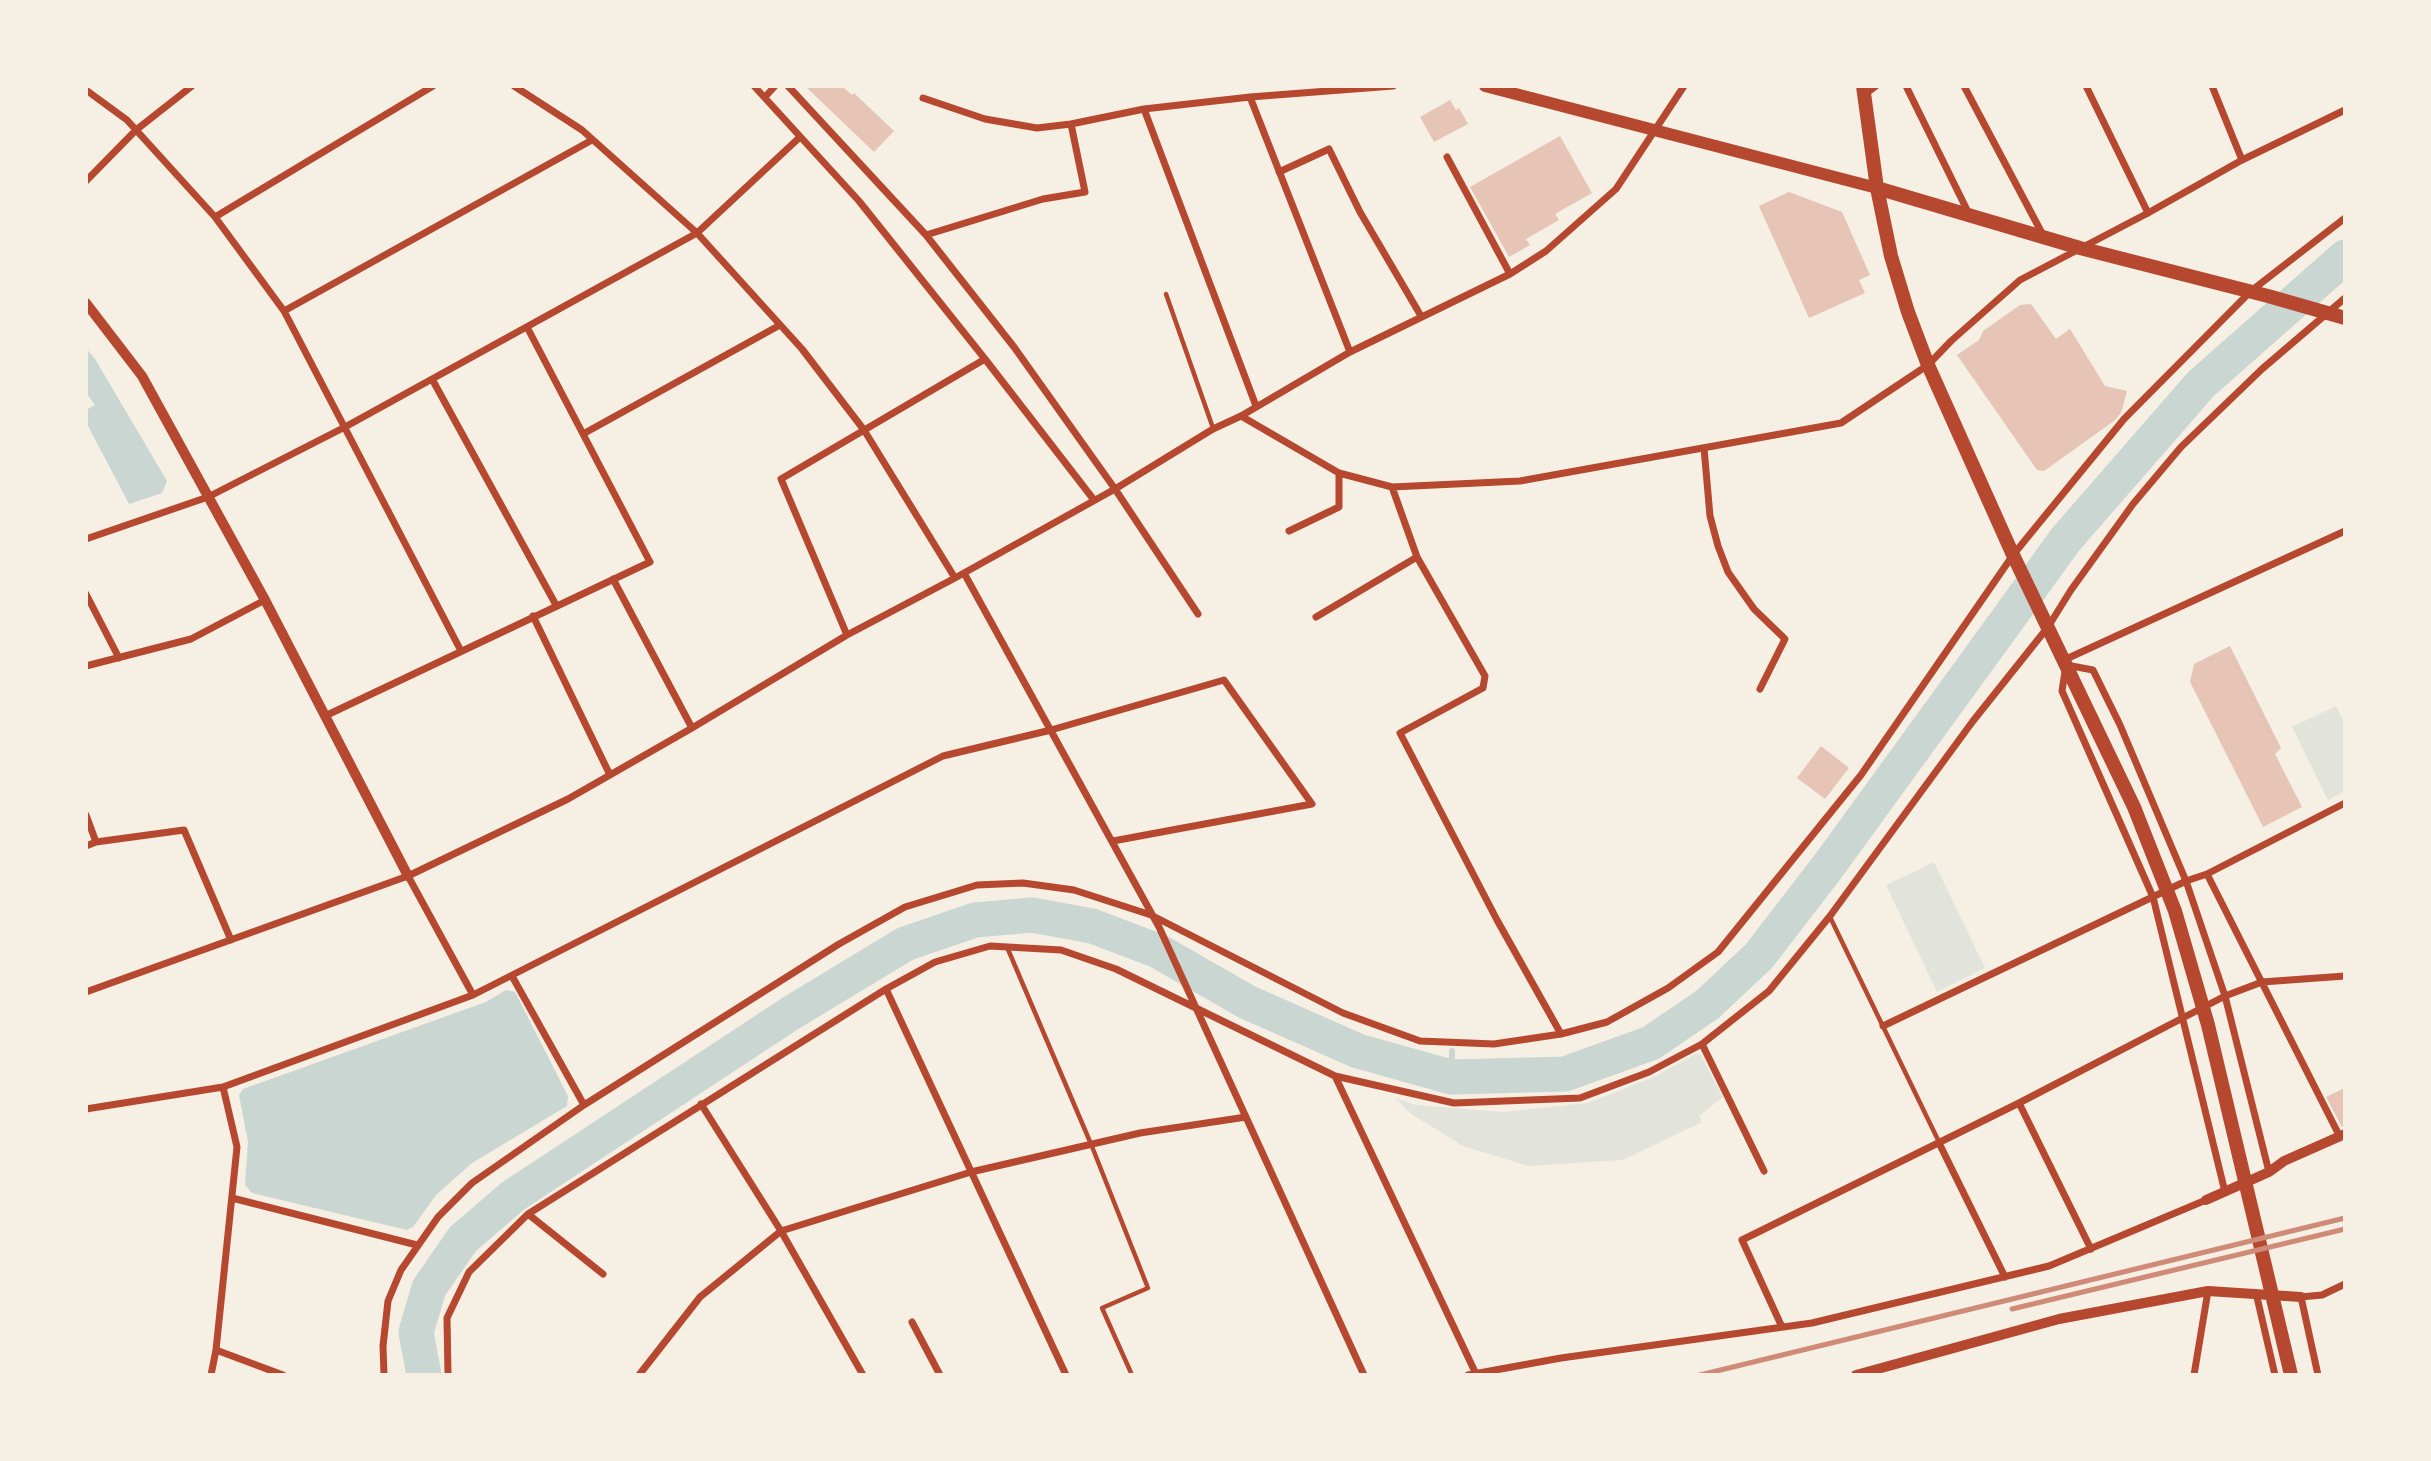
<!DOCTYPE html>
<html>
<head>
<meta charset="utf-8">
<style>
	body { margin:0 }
	#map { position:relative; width:2431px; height:1461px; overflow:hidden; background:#f6efe4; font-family:"Noto Sans",sans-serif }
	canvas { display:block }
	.frame { position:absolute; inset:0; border:88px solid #f6efe4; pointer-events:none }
</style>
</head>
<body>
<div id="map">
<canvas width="2431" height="1461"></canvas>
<div class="frame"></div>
</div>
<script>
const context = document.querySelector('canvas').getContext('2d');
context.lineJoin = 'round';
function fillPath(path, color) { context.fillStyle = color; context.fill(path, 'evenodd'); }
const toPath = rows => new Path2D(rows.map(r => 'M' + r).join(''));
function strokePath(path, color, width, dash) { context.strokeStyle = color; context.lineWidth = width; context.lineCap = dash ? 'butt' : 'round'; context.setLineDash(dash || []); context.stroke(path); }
fillPath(toPath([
	[2336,706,2345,724,2345,791,2328,800,2292,727],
	[1934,862,1985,968,1937,992,1886,885],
	[1695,1054,1700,1054,1723,1097,1699,1116,1702,1122,1623,1160,1528,1166,1463,1146,1411,1114,1395,1098,1416,1105,1503,1112,1587,1103,1654,1077]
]), '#e2e4dc');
fillPath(toPath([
	[86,348,95,359,167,481,162,493,129,504,86,422,86,410,95,405,86,393],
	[506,990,515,992,568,1096,567,1106,472,1163,436,1195,413,1227,407,1230,252,1193,245,1185,248,1142,239,1095,243,1089,486,1002]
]), '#c9d6d2');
strokePath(toPath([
	[1451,1077,1452,1051]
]), '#c9d6d2', 6);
strokePath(toPath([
	[424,1375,416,1332,429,1288,463,1239,513,1196,791,1013,905,944,975,920,1032,915,1092,926,1158,951,1247,1002,1358,1051,1451,1077,1565,1074,1651,1043,1708,1004,1759,956,1829,865,2066,539,2201,384,2345,257]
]), '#c9d6d2', 35);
fillPath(toPath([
	[805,86,842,86,852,95,854,93,894,131,874,152],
	[1450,100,1456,110,1459,108,1468,124,1434,142,1420,117],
	[1560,136,1592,193,1555,214,1559,220,1526,239,1530,245,1509,257,1470,187],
	[1789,192,1842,212,1870,275,1859,280,1865,293,1809,318,1759,206],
	[2031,304,2056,339,2070,329,2105,386,2127,391,2121,413,2114,421,2044,471,2037,470,1957,355,1979,340,1983,331,2020,305],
	[2230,646,2281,748,2275,754,2302,807,2263,827,2190,682,2194,664],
	[1821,746,1849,768,1825,799,1797,778],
	[2345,1088,2345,1126,2342,1127,2326,1097]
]), '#e6c5b7');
strokePath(toPath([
	[1166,294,1213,428],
	[1830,917,1939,1142],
	[1007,947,1091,1144,1148,1288,1102,1308,1132,1375]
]), '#b5482f', 4.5);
strokePath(toPath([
	[514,86,582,130,697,233,802,349,864,430,955,578],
	[754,86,859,201,985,359,781,479,847,635],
	[788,86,926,235,1014,347,1115,489,1198,614],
	[1906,86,1969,214],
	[1964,86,2044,237],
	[2086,86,2148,213],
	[2212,86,2242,160],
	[86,90,127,120,215,217,284,311,461,651],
	[1864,95,1876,86],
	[765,97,775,86],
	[923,98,985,119,1037,128,1071,124],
	[1144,109,1256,406],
	[1447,157,1510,274],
	[1279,172,1329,149,1360,212,1421,316],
	[86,181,136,130,192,86],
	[215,217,433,86],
	[926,235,1043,199,1085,192,1071,124,1144,109,1250,97],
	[284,311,592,140],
	[1350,352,1250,97,1393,86],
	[985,359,1094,500],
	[432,379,556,605],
	[1241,416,1339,473,1392,487,1520,481,1841,423,1928,365,1951,341,2020,280,2148,213,2242,160,2345,110],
	[583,434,780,325],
	[1704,448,1710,516,1718,546,1728,572,1754,609,1785,639,1760,689],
	[1392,487,1417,557,1485,676,1483,688,1400,733,1497,920,1561,1034],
	[1289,531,1339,507,1339,473],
	[86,539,208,497,345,427,697,233,800,137],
	[964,573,1159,927,1364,1375],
	[613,579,692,728],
	[86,594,119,658],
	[533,616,610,775],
	[1316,617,1417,557],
	[2064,660,2345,531],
	[86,666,191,639,265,600],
	[325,716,650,562,527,327],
	[86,815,96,842],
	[86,846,96,842,184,830,231,940],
	[2207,874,2340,1137],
	[408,876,473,995],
	[512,976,584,1105],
	[886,989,1066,1375],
	[86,992,408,876,568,799,692,728,847,635,955,578,1115,489,1213,429,1241,416,1350,352,1510,274,1546,251,1616,189,1684,86],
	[1883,1026,2186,881,2207,874,2345,803],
	[1702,1044,1764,1171],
	[1335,1076,1476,1374],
	[223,1087,237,1147,216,1350,283,1375],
	[2019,1103,2091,1249],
	[701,1104,781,1231,863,1375],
	[86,1109,223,1087,473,995,943,756,1051,730,1224,680,1312,804,1113,841],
	[1939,1143,2005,1277],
	[2225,1192,2153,897,2062,691,2066,665,2093,670,2120,725,2186,881,2225,996,2269,1172],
	[232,1198,417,1245],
	[528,1214,603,1274],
	[2256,1293,2275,1375],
	[912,1322,940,1375],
	[1782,1327,1742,1240,2019,1103,2225,996,2262,982,2345,976],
	[211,1375,216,1350],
	[384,1375,383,1346,388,1301,401,1270,438,1217,472,1183,584,1105,839,944,905,907,977,885,1023,883,1074,890,1151,915,1343,1013,1420,1041,1494,1044,1561,1034,1607,1022,1668,988,1718,952,1861,775,2013,555,2124,419,2251,291,2345,218],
	[448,1375,447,1318,469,1272,528,1214,886,989,935,962,990,946,1061,950,1116,969,1335,1076,1454,1103,1580,1098,1649,1072,1702,1044,1769,991,1830,916,1973,721,2048,627,2071,590,2133,504,2181,447,2262,369,2345,298],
	[639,1375,700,1297,781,1231,971,1172,1140,1133,1246,1117],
	[1468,1375,1561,1358,1812,1323,2049,1266,2206,1200],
	[2194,1375,2208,1291],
	[2318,1375,2301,1297,2322,1295,2345,1284]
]), '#b5482f', 7);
strokePath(toPath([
	[86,303,142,376,265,600,408,876],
	[2206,1200,2269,1172,2284,1161,2345,1134],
	[1856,1375,2059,1319,2208,1291,2301,1297]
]), '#b5482f', 10);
strokePath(toPath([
	[1485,86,1877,188]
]), '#b5482f', 12);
strokePath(toPath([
	[1863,86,1877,188,1891,256,1908,312,1928,365,2013,555,2134,807,2175,911,2208,1025,2291,1375],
	[1877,188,2080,248,2268,296,2345,318]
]), '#b5482f', 14);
strokePath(toPath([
	[2012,1309,2345,1229],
	[1700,1375,2345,1218]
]), '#cf8b77', 5);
</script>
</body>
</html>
